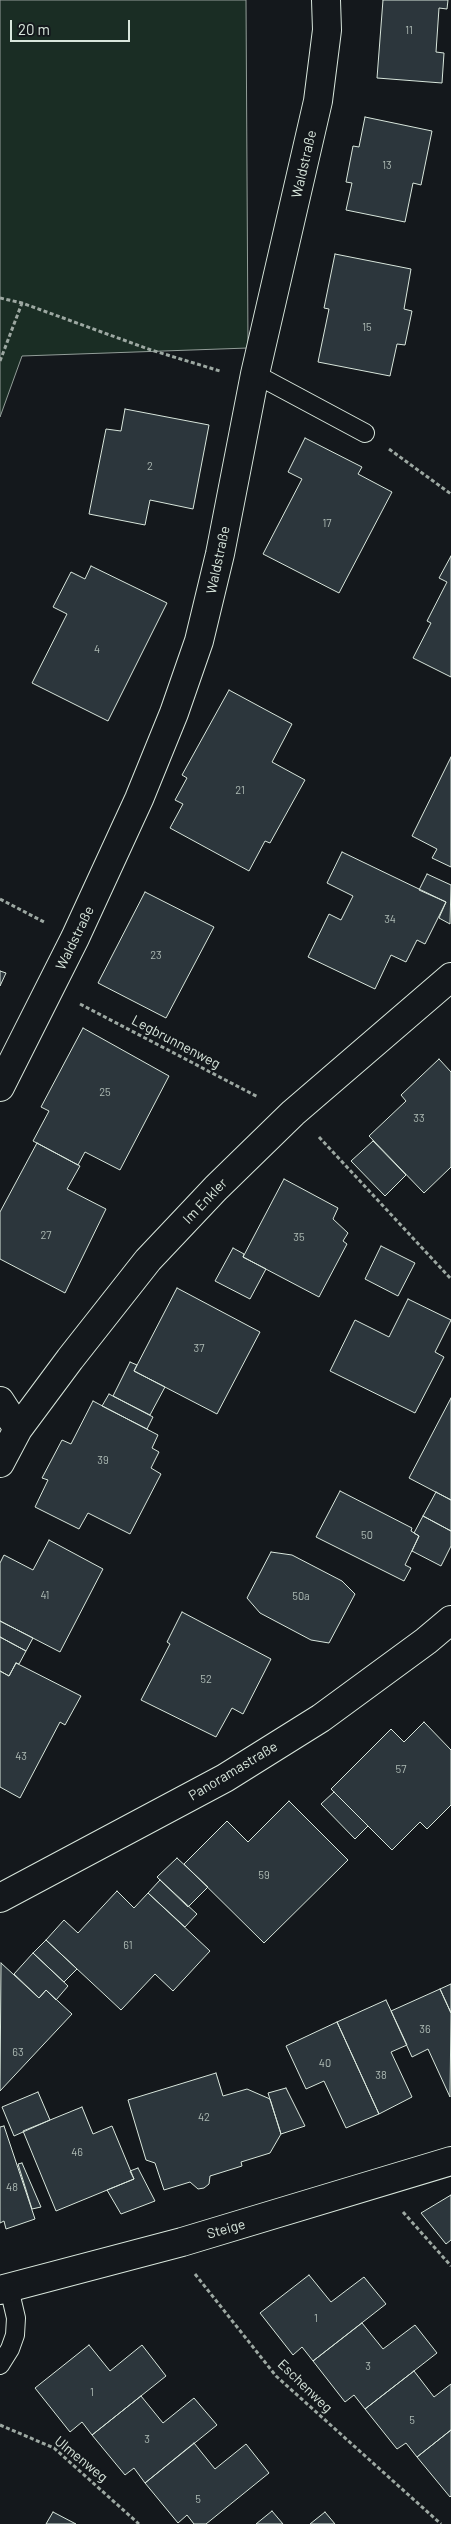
<!DOCTYPE html>
<meta charset="utf-8">
<style>
body{margin:0}
#map{position:relative;width:451px;height:2524px;overflow:hidden;background:#14181c;font-family:Barlow,sans-serif}
canvas{display:block}
.scale{position:absolute;left:10px;top:20px;width:120px;height:22px;box-sizing:border-box;border:2px solid #d8e6dc;border-top:0;padding-left:6px;font-size:15px;line-height:18px;white-space:nowrap;color:#d8e6dc;-webkit-text-stroke:4px #14181c;paint-order:stroke}
</style>
<div id="map">
<canvas width="451" height="2524"></canvas>
<div class="scale">20 m</div>
</div>
<script>
const ctx = document.querySelector('canvas').getContext('2d');
ctx.lineJoin = 'round';
function fill(path, color) {
  ctx.fillStyle = color;
  ctx.fill(path, 'evenodd');
}
function poly(rows) {
  const path = new Path2D();
  for (const r of rows) {
    path.moveTo(r[0], r[1]);
    for (let i = 2; i < r.length; i += 2) path.lineTo(r[i], r[i + 1]);
  }
  return path;
}
function stroke(path, color, width, dash) {
  ctx.strokeStyle = color;
  ctx.lineWidth = width;
  ctx.lineCap = dash ? 'butt' : 'round';
  ctx.setLineDash(dash || []);
  ctx.stroke(path);
}
function label(font, color, halo, rows, align = 'center') {
  ctx.font = font + ' Barlow,sans-serif';
  ctx.lineWidth = 4;
  ctx.setLineDash([]);
  ctx.textBaseline = 'middle';
  ctx.strokeStyle = halo;
  ctx.fillStyle = color;
  for (const [text, x, y, turn = 0] of rows) {
    ctx.save();
    ctx.translate(x, y);
    ctx.rotate((+turn || 0) * Math.PI / 180);
    ctx.textAlign = isNaN(turn) ? turn : align;
    if (halo) ctx.strokeText(text, 0, 0);
    ctx.fillText(text, 0, 0);
    ctx.restore();
  }
}
const green = poly([
 [0,0,246,0,248,348,22,356,0,417,0,0]
]);
const building = poly([
 [383,0,448,0,447,9,439,8,436,52,444,53,442,83,377,78,383,0],
 [365,117,432,131,421,185,413,183,405,222,346,210,352,183,346,182,353,146,359,147,365,117],
 [335,254,411,269,404,309,412,311,405,345,397,344,390,376,318,362,329,309,324,308,335,254],
 [125,409,209,425,193,509,150,500,145,525,89,514,106,429,121,431,125,409],
 [305,438,362,467,358,474,392,492,339,593,263,554,302,479,288,472,305,438],
 [451,556,451,677,413,658,431,623,427,621,447,582,439,578,451,556],
 [91,566,167,603,108,721,32,683,67,614,53,607,71,572,85,579,91,566],
 [229,690,292,724,272,762,305,780,270,843,265,841,249,871,170,828,183,804,175,800,187,778,182,775,229,690],
 [451,757,451,867,432,858,437,849,412,836,451,757],
 [342,852,446,902,425,944,417,940,406,962,391,955,375,989,308,957,329,914,341,920,353,896,327,883,342,852],
 [427,874,451,885,450,924,439,918,446,902,419,890,427,874],
 [145,892,214,927,166,1018,98,983,145,892],
 [0,971,6,973,0,986,0,971],
 [83,1028,169,1076,120,1170,85,1152,78,1165,33,1141,49,1111,41,1107,83,1028],
 [439,1059,451,1072,451,1167,424,1193,369,1136,406,1101,401,1095,439,1059],
 [373,1141,406,1175,385,1196,351,1161,373,1141],
 [37,1143,80,1166,67,1189,106,1209,65,1293,0,1259,0,1212,37,1143],
 [284,1179,338,1208,333,1219,348,1233,343,1241,347,1244,319,1297,243,1257,284,1179],
 [381,1246,415,1263,398,1296,365,1279,381,1246],
 [233,1248,244,1254,243,1257,266,1269,250,1299,215,1281,233,1248],
 [177,1288,260,1332,217,1414,134,1371,177,1288],
 [408,1299,451,1320,435,1352,444,1357,415,1413,330,1371,355,1320,389,1337,408,1299],
 [130,1362,137,1365,134,1371,165,1387,150,1415,113,1396,130,1362],
 [109,1394,153,1417,147,1429,102,1406,109,1394],
 [451,1398,451,1500,409,1478,451,1398],
 [93,1401,158,1435,152,1448,159,1452,151,1468,161,1474,130,1534,88,1513,79,1529,35,1507,48,1480,42,1478,62,1440,71,1444,93,1401],
 [340,1491,412,1528,411,1531,419,1536,405,1565,411,1568,404,1581,316,1537,340,1491],
 [436,1492,451,1500,451,1531,423,1516,436,1492],
 [423,1516,451,1531,451,1546,441,1566,412,1551,419,1536,414,1533,423,1516],
 [49,1540,103,1569,60,1652,0,1621,0,1563,4,1555,33,1570,49,1540],
 [271,1552,292,1555,342,1581,355,1594,329,1643,311,1640,260,1613,247,1598,271,1552],
 [182,1612,271,1659,243,1714,232,1708,216,1737,141,1700,170,1644,167,1642,182,1612],
 [0,1621,33,1638,26,1651,0,1637,0,1621],
 [0,1637,26,1651,19,1664,16,1663,9,1676,0,1671,0,1637],
 [16,1663,81,1696,65,1725,60,1722,20,1798,0,1787,0,1671,9,1676,16,1663],
 [424,1722,451,1750,451,1805,427,1829,420,1822,392,1850,331,1789,391,1729,404,1742,424,1722],
 [334,1792,368,1826,355,1839,321,1804,334,1792],
 [289,1801,348,1860,264,1943,184,1864,227,1821,248,1842,289,1801],
 [177,1858,208,1887,188,1907,157,1877,177,1858],
 [160,1880,197,1914,185,1927,148,1893,160,1880],
 [117,1891,134,1908,148,1893,210,1951,173,1991,155,1974,121,2010,46,1940,64,1920,78,1933,117,1891],
 [46,1940,77,1969,64,1982,33,1953,46,1940],
 [33,1953,68,1986,56,2000,46,1990,39,1998,14,1974,33,1953],
 [1,1963,39,1998,46,1990,72,2014,0,2091,1,1963],
 [451,1984,451,2013,440,1989,451,1984],
 [440,1989,451,2013,450,2097,428,2049,412,2057,391,2011,440,1989],
 [386,2000,407,2045,391,2052,412,2097,379,2114,337,2022,386,2000],
 [337,2022,379,2114,346,2128,324,2081,306,2089,286,2046,337,2022],
 [216,2073,223,2096,247,2089,270,2099,281,2134,270,2153,241,2162,242,2166,210,2176,209,2184,204,2188,198,2189,190,2182,164,2190,155,2163,146,2160,128,2100,216,2073],
 [286,2088,305,2126,281,2134,268,2093,286,2088],
 [38,2092,50,2120,14,2136,2,2107,38,2092],
 [82,2107,93,2134,112,2126,134,2179,56,2211,23,2131,82,2107],
 [4,2126,35,2219,6,2229,4,2221,0,2223,0,2127,4,2126],
 [22,2163,41,2207,32,2209,18,2164,22,2163],
 [138,2168,155,2201,121,2214,107,2190,134,2179,130,2171,138,2168],
 [451,2195,451,2240,446,2244,421,2213,451,2195],
 [309,2275,331,2302,364,2277,386,2304,313,2361,302,2347,293,2355,260,2313,309,2275],
 [362,2323,383,2349,415,2325,437,2353,365,2409,354,2395,345,2402,313,2361,362,2323],
 [89,2345,110,2371,142,2345,166,2376,92,2435,82,2422,70,2432,35,2388,89,2345],
 [414,2371,434,2397,451,2384,451,2430,417,2457,406,2443,397,2449,365,2409,414,2371],
 [141,2396,163,2423,194,2398,217,2425,145,2483,134,2468,125,2475,92,2435,141,2396],
 [451,2430,451,2496,450,2497,417,2457,451,2430],
 [194,2443,215,2469,246,2444,269,2473,206,2524,194,2524,187,2515,178,2523,145,2483,194,2443],
 [272,2511,283,2524,256,2524,272,2511],
 [53,2512,76,2524,46,2524,53,2512],
 [325,2512,335,2524,310,2524,325,2512]
]);
const path = poly([
 [0,298,22,303,151,350,220,371],
 [0,361,22,303],
 [389,449,451,494],
 [0,899,44,922],
 [80,1004,258,1097],
 [319,1137,451,1279],
 [403,2212,451,2266],
 [195,2274,276,2376,441,2524],
 [0,2425,54,2448,139,2524]
]);
const service = poly([
 [255,374,365,433],
 [0,2365,10,2349,15,2335,16,2318,9,2288]
]);
const minor = poly([
 [0,1087,75,938,139,799,174,713,199,641,220,554,255,374,318,101,327,30,326,0],
 [0,1401,18,1429],
 [0,1463,18,1429,70,1359,148,1260,216,1188,293,1113,451,977],
 [0,1898,225,1778,321,1718,426,1641,451,1620],
 [0,2290,182,2242,451,2161]
]);
const numberNames = [
 ["11",409,30],
 ["13",387,165],
 ["15",367,327],
 ["2",150,466],
 ["17",327,523],
 ["4",97,649],
 ["21",240,790],
 ["34",390,919],
 ["23",156,955],
 ["25",105,1092],
 ["33",419,1118],
 ["27",46,1235],
 ["35",299,1237],
 ["37",199,1348],
 ["39",103,1460],
 ["50",367,1535],
 ["41",45,1595],
 ["50a",301,1596],
 ["52",206,1679],
 ["43",21,1756],
 ["57",401,1769],
 ["59",264,1875],
 ["61",128,1945],
 ["36",425,2029],
 ["63",18,2052],
 ["40",325,2063],
 ["38",381,2075],
 ["42",204,2117],
 ["46",77,2152],
 ["48",12,2187],
 ["1",316,2318],
 ["3",368,2366],
 ["1",92,2392],
 ["5",412,2420],
 ["3",147,2439],
 ["5",198,2499]
];
const streetNames = [
 ["Waldstraße",304,164,-77],
 ["Waldstraße",218,560,-78],
 ["Waldstraße",75,938,-64],
 ["Legbrunnenweg",176,1042,28],
 ["Im Enkler",205,1201,-46],
 ["Panoramastraße",233,1771,-31],
 ["Steige",226,2229,-16],
 ["Eschenweg",305,2386,44],
 ["Ulmenweg",81,2459,39]
];
fill(green, '#1a2d24');
stroke(green, '#939e99', 1);
fill(building, '#2c363c');
stroke(building, '#d8e6dc', 1);
stroke(service, '#d8e6dc', 20);
stroke(minor, '#d8e6dc', 30);
stroke(path, '#9da8a2', 3, [4, 2.5]);
stroke(service, '#14181c', 18);
stroke(minor, '#14181c', 28);
label('11px', '#adbab4', null, numberNames);
label('14px', '#d8e6dc', '#14181c', streetNames);
</script>
